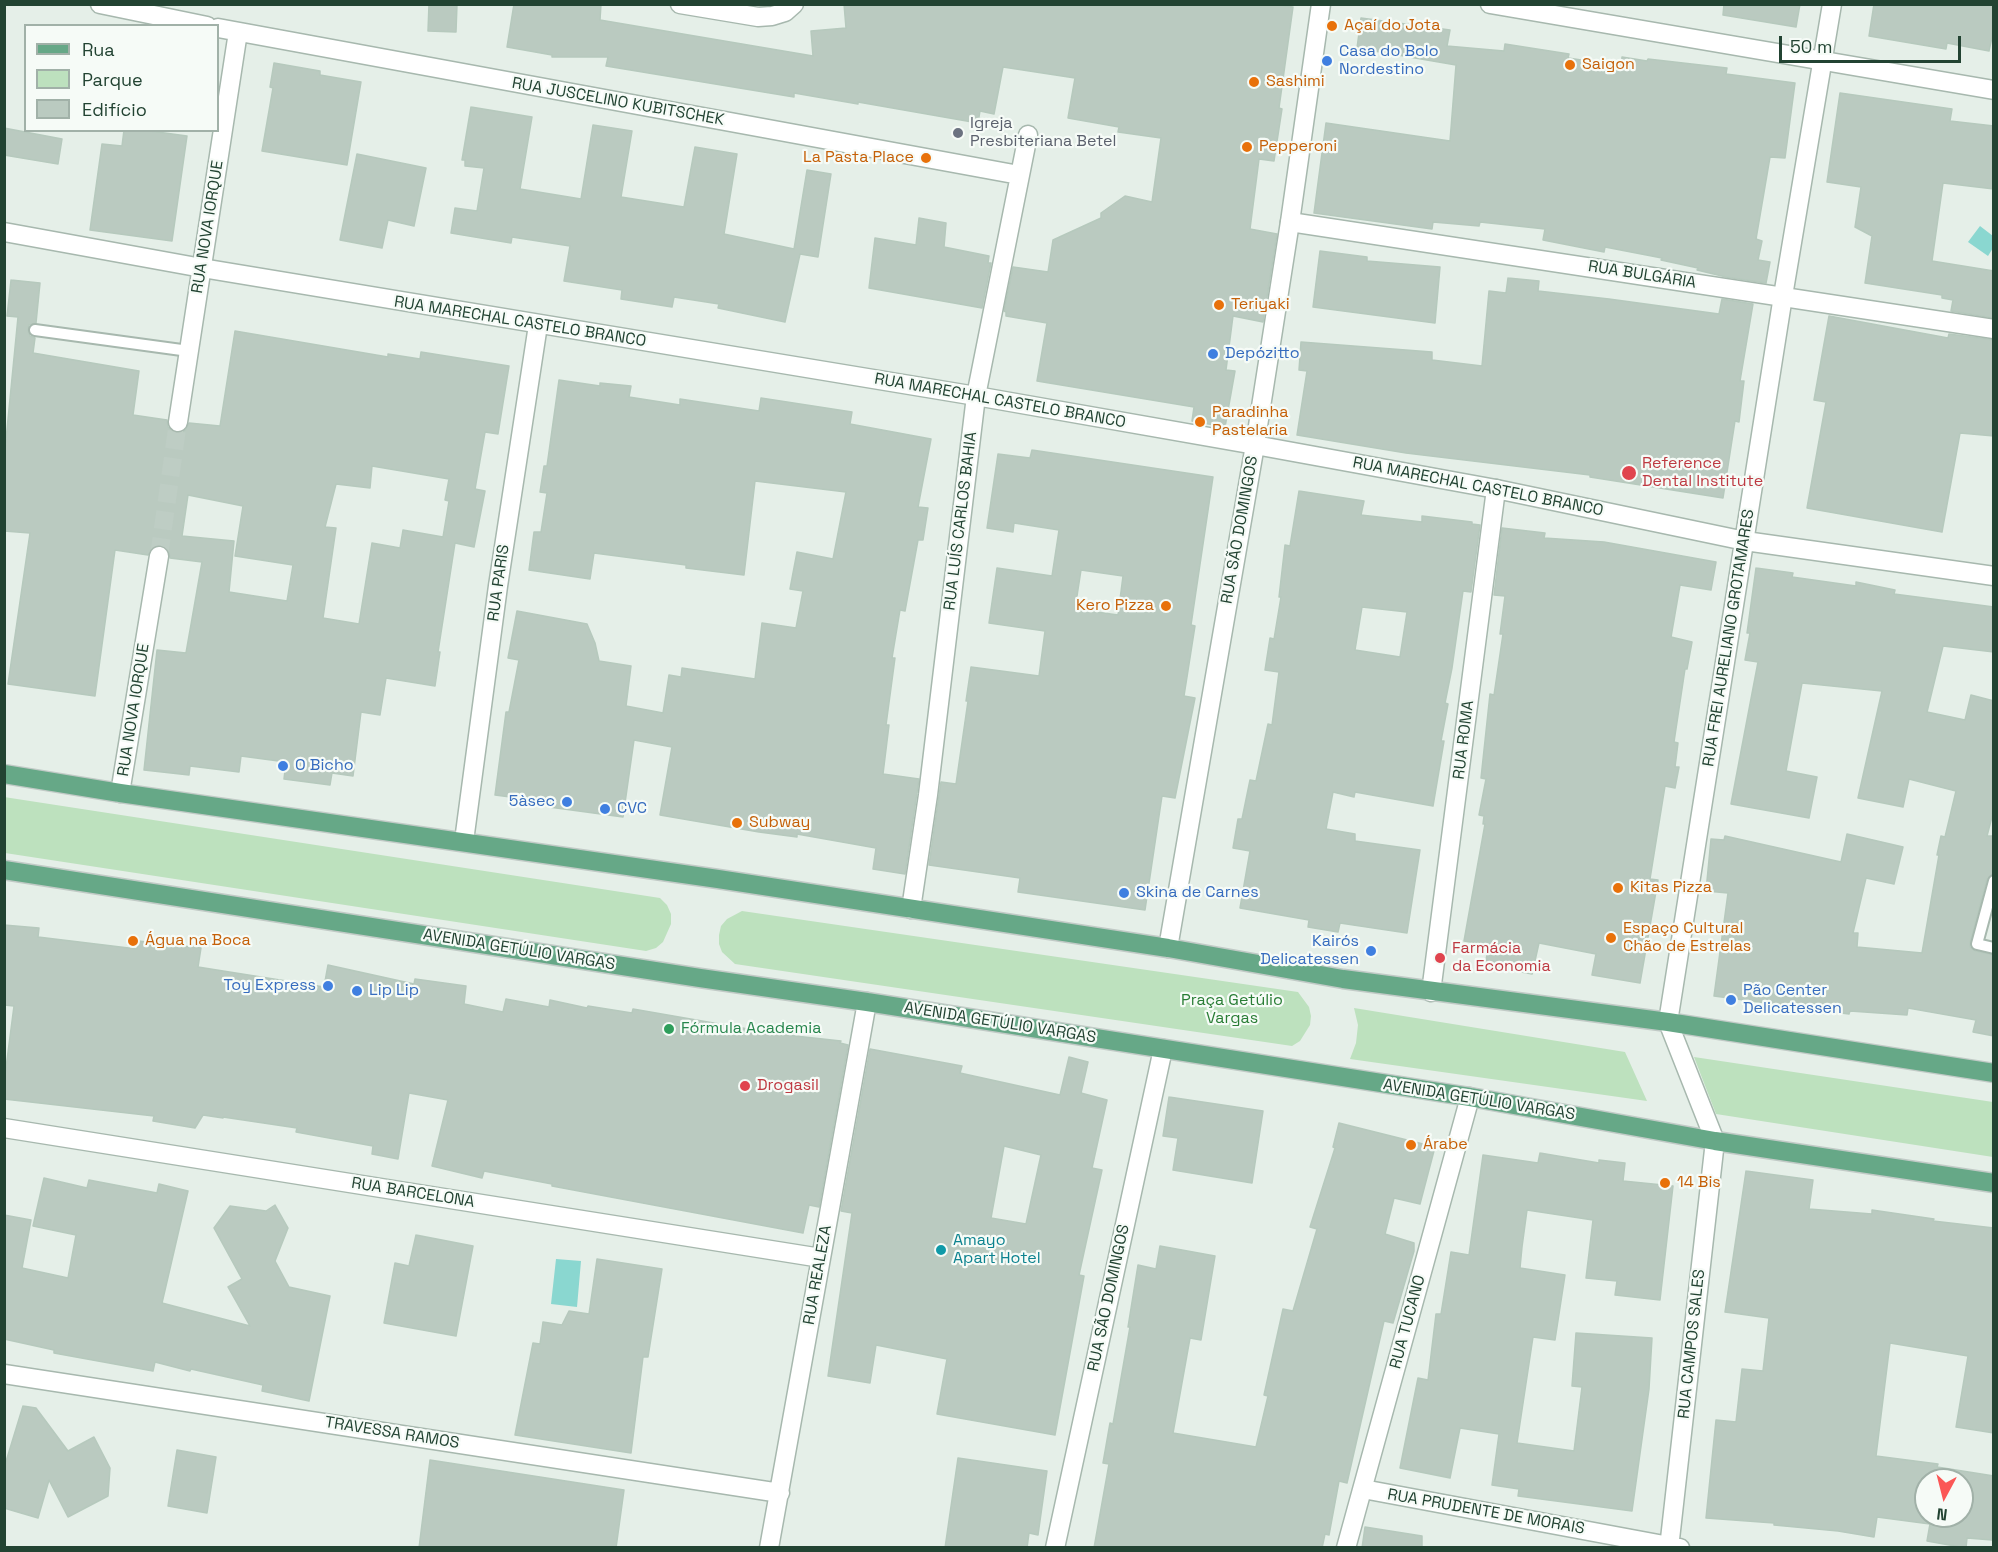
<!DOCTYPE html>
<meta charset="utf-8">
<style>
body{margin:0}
#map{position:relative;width:1998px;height:1552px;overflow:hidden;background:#e5efe8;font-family:"Space Grotesk",sans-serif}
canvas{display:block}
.frame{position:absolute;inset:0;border:6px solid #224332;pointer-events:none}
.legend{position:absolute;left:24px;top:24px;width:195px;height:108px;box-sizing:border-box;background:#f6fbf7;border:2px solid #a1b1a8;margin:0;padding:8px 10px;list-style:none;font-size:18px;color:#224332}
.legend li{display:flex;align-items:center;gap:12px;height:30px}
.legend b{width:30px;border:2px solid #a1b1a8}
.north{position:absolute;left:1914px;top:1468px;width:60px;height:60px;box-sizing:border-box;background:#f6fbf7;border:2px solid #a1b1a8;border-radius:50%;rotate:187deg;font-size:16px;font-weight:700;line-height:24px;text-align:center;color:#224332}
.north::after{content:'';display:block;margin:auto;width:21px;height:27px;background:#fb5756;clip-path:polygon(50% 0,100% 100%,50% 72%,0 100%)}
.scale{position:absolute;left:1779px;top:36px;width:182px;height:27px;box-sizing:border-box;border:3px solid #224332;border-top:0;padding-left:8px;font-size:18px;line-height:21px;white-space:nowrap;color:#224332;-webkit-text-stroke:4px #f6fbf7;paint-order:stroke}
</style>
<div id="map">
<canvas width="1998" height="1552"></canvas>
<div class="frame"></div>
<ul class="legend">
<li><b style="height:8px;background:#66a887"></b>Rua</li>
<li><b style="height:16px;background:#bde1be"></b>Parque</li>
<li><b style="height:16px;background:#bacac0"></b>Edifício</li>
</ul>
<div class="north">N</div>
<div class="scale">50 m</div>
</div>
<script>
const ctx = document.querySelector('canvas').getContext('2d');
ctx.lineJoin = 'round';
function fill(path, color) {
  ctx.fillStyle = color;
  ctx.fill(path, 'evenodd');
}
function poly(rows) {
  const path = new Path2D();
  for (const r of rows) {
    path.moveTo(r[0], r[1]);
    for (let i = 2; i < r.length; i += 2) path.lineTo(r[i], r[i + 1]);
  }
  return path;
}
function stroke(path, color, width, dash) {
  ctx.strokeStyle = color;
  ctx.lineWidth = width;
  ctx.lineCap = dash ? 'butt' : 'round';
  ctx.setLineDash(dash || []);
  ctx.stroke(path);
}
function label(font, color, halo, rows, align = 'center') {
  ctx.font = font + ' "Space Grotesk",sans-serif';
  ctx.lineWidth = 4.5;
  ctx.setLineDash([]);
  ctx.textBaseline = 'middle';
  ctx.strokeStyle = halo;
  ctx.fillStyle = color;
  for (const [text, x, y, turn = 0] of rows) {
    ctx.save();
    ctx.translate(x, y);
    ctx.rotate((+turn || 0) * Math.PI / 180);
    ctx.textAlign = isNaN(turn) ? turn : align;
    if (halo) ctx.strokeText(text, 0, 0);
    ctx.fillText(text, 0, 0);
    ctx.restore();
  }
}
const green = poly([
 [4,797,660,898,667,905,671,914,671,924,663,942,656,948,646,951,5,853],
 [742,911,1298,992,1309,1007,1311,1016,1310,1025,1300,1041,1292,1046,735,964,722,952,719,944,719,935,721,926,727,919],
 [1354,1008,1625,1052,1647,1101,1350,1059,1356,1043,1358,1025],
 [1694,1057,1993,1102,1993,1157,1716,1114]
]);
const water = poly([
 [1980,226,1993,236,1993,248,1988,256,1968,242],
 [556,1259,581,1261,577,1307,551,1304]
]);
const building = poly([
 [429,4,457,4,456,32,428,31,429,4],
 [514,4,601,4,600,20,813,56,811,31,846,28,844,4,1270,4,1293,7,1279,108,1282,109,1274,161,1259,159,1250,229,1277,234,1265,309,1263,322,1233,316,1226,370,1235,371,1225,427,1192,421,1194,407,1037,381,1047,323,1006,316,1006,312,1004,311,1013,267,1048,272,1053,240,1101,218,1101,213,1125,196,1152,202,1161,138,1118,132,1119,127,1068,118,1075,78,1003,67,994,114,980,111,978,123,858,102,858,104,794,93,794,97,606,66,608,57,552,57,552,55,507,47,514,4],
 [1724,4,1800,4,1796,27,1723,15,1724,4],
 [1874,4,1994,4,1994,28,1989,51,1947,43,1946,49,1869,36,1874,4],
 [1361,18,1450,30,1447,46,1504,51,1505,44,1569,54,1568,58,1621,66,1622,57,1647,61,1648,59,1727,68,1726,74,1795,83,1785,158,1770,157,1756,239,1762,241,1758,260,1770,262,1766,283,1726,277,1697,270,1698,268,1661,260,1662,258,1605,247,1604,252,1543,240,1545,229,1480,222,1479,226,1433,222,1432,229,1314,213,1326,123,1450,141,1456,65,1357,48,1361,18],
 [274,63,320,71,320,75,361,82,347,165,262,151,273,88,270,87,274,63],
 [1840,93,1952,109,1950,121,1994,126,1994,189,1943,183,1932,261,1994,271,1994,318,1951,311,1953,300,1942,298,1942,295,1865,283,1872,236,1855,227,1861,187,1827,182,1840,93],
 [471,107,532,117,520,189,581,199,593,125,632,131,621,197,684,207,695,147,737,154,724,234,794,249,807,170,831,174,818,257,800,254,785,322,718,308,719,304,674,297,672,307,621,299,622,290,564,281,570,246,512,237,511,243,451,233,455,208,477,211,484,168,465,166,465,160,462,160,471,107],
 [4,128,62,139,58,164,4,155,4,128],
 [124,130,143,130,187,136,172,241,90,230,102,144,122,146,124,130],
 [357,154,426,168,414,226,388,220,382,248,340,240,357,154],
 [919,218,946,223,944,247,989,256,988,263,991,263,982,308,869,288,875,238,916,245,919,218],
 [1320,251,1367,257,1367,261,1440,267,1435,323,1313,307,1320,251],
 [1508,278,1539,281,1538,291,1609,299,1719,314,1722,299,1753,304,1740,381,1744,381,1739,422,1735,421,1723,498,1590,477,1590,475,1406,453,1297,435,1307,371,1299,370,1301,342,1432,352,1432,360,1482,366,1489,291,1506,293,1508,278],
 [11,280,40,283,36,323,29,325,28,330,30,336,35,338,33,353,139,371,133,415,167,420,168,427,176,433,182,433,186,429,189,423,220,426,235,331,388,357,388,354,420,359,421,352,509,366,498,434,485,432,475,489,485,491,474,547,455,543,438,652,440,652,435,686,386,678,380,715,361,712,353,776,332,773,330,785,284,779,286,762,241,756,239,772,190,766,189,775,144,770,157,650,186,653,202,562,170,558,169,552,161,545,155,546,148,555,115,550,95,696,8,684,30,533,4,531,4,460,18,317,7,316,11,280],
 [372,466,449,479,445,500,449,501,443,537,403,530,400,548,372,543,359,624,323,618,336,528,325,527,336,484,370,488,372,466],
 [188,495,243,506,235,556,293,565,287,601,229,592,234,541,182,536,188,495],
 [1829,316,1948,338,1949,334,1994,340,1994,436,1960,433,1942,532,1807,508,1826,402,1814,400,1829,316],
 [559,380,600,386,600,383,631,386,629,397,680,405,680,399,759,411,761,398,852,412,850,424,931,439,918,507,928,508,923,540,918,540,905,611,900,610,892,658,895,658,886,725,889,725,883,774,919,779,905,874,873,869,876,848,797,834,797,837,759,832,660,815,672,747,634,740,623,817,549,807,549,802,495,795,506,712,509,712,519,660,508,658,517,611,587,624,595,643,599,661,631,666,626,706,663,713,669,675,681,677,682,668,755,679,762,623,796,628,803,591,790,589,797,552,833,559,846,492,755,481,744,575,686,568,686,565,594,553,590,579,529,570,534,532,541,532,547,493,540,492,544,466,547,466,559,380],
 [1032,450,1213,477,1191,625,1195,626,1184,696,1195,698,1175,798,1162,796,1145,910,1018,892,1020,878,929,865,941,782,956,784,968,701,966,701,971,667,1039,676,1045,631,989,623,997,568,1052,576,1059,530,1014,523,1013,532,987,528,998,454,1030,458,1032,450],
 [1081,570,1123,576,1118,615,1075,609,1081,570],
 [1299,491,1364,501,1361,515,1422,522,1422,516,1472,522,1472,524,1480,525,1471,592,1463,591,1452,668,1445,703,1448,704,1441,741,1444,741,1433,806,1355,792,1354,797,1333,792,1326,829,1355,834,1355,841,1420,850,1407,933,1340,923,1338,932,1308,927,1309,920,1240,908,1250,851,1233,848,1238,819,1242,819,1250,780,1256,781,1268,724,1272,725,1279,672,1265,670,1270,638,1274,639,1281,597,1279,597,1285,545,1290,546,1299,491],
 [1362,607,1407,612,1400,657,1355,650,1362,607],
 [1502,528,1545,533,1544,538,1604,542,1716,562,1711,590,1680,585,1671,637,1692,642,1687,669,1685,669,1674,742,1678,743,1675,767,1679,767,1675,788,1665,786,1650,879,1658,880,1640,983,1592,975,1596,954,1539,943,1532,974,1485,965,1489,945,1464,941,1485,824,1483,824,1484,816,1479,815,1486,779,1481,778,1490,694,1494,695,1503,634,1500,634,1505,596,1494,595,1502,528],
 [1756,568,1793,573,1792,577,1856,586,1856,582,1895,590,1894,594,1994,607,1994,652,1943,646,1927,712,1965,720,1971,695,1994,701,1994,809,1987,836,1994,836,1994,874,1987,879,1970,943,1970,947,1975,951,1994,955,1994,1036,1973,1032,1976,1020,1908,1008,1907,1015,1850,1011,1849,1014,1714,996,1728,893,1706,891,1711,839,1724,840,1725,836,1841,862,1847,834,1903,847,1894,884,1866,878,1853,933,1858,933,1857,947,1922,953,1939,855,1937,855,1941,836,1945,837,1956,791,1909,779,1903,807,1858,798,1882,691,1802,683,1786,771,1817,777,1809,818,1731,804,1758,662,1745,660,1750,633,1747,633,1756,568],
 [4,925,39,928,38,937,137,949,138,941,201,948,198,967,324,987,328,965,414,984,415,979,466,986,464,1004,503,1012,506,999,549,1007,550,1000,587,1008,588,1006,632,1013,633,1009,777,1034,841,1041,840,1043,848,1045,819,1207,809,1205,803,1233,552,1186,552,1184,484,1171,482,1178,432,1166,448,1100,409,1093,398,1159,372,1154,373,1146,296,1132,297,1128,223,1117,223,1118,203,1115,195,1128,153,1121,154,1116,4,1099,4,1083,14,1006,4,1005,4,925],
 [870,1049,962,1066,960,1073,1060,1095,1069,1057,1088,1062,1081,1093,1107,1100,1092,1168,1102,1170,1079,1275,1084,1276,1055,1435,937,1414,947,1359,876,1345,870,1383,828,1376,852,1213,841,1211,870,1049],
 [1004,1146,1041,1155,1026,1224,991,1218,1004,1146],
 [1169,1097,1263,1111,1252,1183,1173,1170,1178,1138,1163,1136,1169,1097],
 [1339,1123,1435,1147,1420,1204,1394,1198,1385,1234,1414,1243,1414,1251,1393,1323,1384,1321,1347,1483,1339,1481,1329,1535,1325,1534,1322,1548,1094,1548,1109,1464,1103,1463,1110,1423,1113,1424,1130,1327,1128,1327,1138,1265,1156,1269,1160,1246,1215,1256,1201,1340,1190,1338,1173,1433,1256,1447,1268,1396,1264,1395,1283,1309,1293,1311,1317,1229,1310,1227,1335,1148,1333,1147,1339,1123],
 [1540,1153,1599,1163,1599,1160,1625,1163,1623,1181,1673,1186,1660,1300,1615,1295,1617,1281,1586,1278,1593,1220,1527,1210,1522,1247,1520,1268,1565,1275,1555,1340,1533,1337,1517,1443,1574,1451,1582,1387,1572,1386,1576,1333,1652,1338,1649,1389,1632,1511,1518,1496,1519,1489,1492,1485,1499,1434,1460,1428,1450,1478,1400,1468,1418,1378,1428,1380,1436,1314,1441,1314,1451,1252,1469,1255,1483,1155,1538,1163,1540,1153],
 [1746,1171,1813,1180,1809,1209,1872,1214,1872,1210,1934,1219,1933,1221,1994,1228,1994,1433,1956,1427,1968,1356,1890,1343,1876,1456,1938,1464,1937,1467,1994,1476,1992,1540,1967,1538,1966,1548,1927,1541,1930,1524,1877,1517,1874,1537,1838,1531,1774,1525,1774,1523,1706,1518,1716,1420,1736,1422,1742,1369,1763,1371,1769,1318,1725,1312,1746,1171],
 [1926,1480,1962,1480,1962,1516,1926,1516,1926,1480],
 [44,1178,87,1188,89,1180,157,1193,159,1184,188,1191,162,1303,250,1326,228,1287,242,1279,214,1228,230,1206,266,1211,275,1205,288,1228,275,1261,289,1287,330,1296,309,1401,262,1391,263,1385,191,1369,190,1371,155,1362,153,1371,54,1353,54,1350,4,1339,4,1215,31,1220,22,1268,68,1278,76,1235,33,1226,44,1178],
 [416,1235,473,1246,456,1336,384,1323,395,1263,409,1266,416,1235],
 [597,1259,662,1269,648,1357,643,1357,631,1453,515,1435,533,1343,540,1344,543,1322,562,1325,569,1311,589,1314,597,1259],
 [23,1406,36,1408,68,1451,94,1437,110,1468,108,1496,68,1517,49,1480,38,1518,4,1508,4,1468,23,1406],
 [177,1450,216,1457,207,1513,168,1506,177,1450],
 [958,1458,1047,1471,1038,1535,1029,1533,1027,1548,945,1548,958,1458],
 [430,1460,624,1490,616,1548,419,1548,430,1460],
 [1365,1527,1422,1536,1422,1548,1362,1548,1365,1527]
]);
const minorTunnel = poly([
 [159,556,178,422]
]);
const service = poly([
 [35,330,189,351],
 [1994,881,1977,944,1994,948]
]);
const minor = poly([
 [100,4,207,26],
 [680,4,758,17,772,16,785,12,794,4],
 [1490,4,1994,90],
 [218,28,1019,175],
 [1290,222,1994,329],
 [178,422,238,32],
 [120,793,159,556],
 [464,841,498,586,538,325],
 [911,909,928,795,976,396,1028,135],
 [1431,992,1496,489],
 [4,1128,821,1258],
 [4,1374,780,1493],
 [1363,1489,1680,1548],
 [769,1548,867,1002],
 [1055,1548,1163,1049],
 [1346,1548,1470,1097],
 [1669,1548,1715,1141]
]);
const tertiary = poly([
 [4,232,202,268,976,396,1255,445,1496,489,1745,541,1994,576],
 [1168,948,1255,445,1290,222,1321,4],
 [1715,1141,1668,1022,1783,296,1832,4]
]);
const primary = poly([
 [4,774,120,793,718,879,1168,948,1343,979,1668,1022,1994,1073],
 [4,870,700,978,867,1002,1470,1097,1715,1141,1994,1183]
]);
const markers = [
 [1332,26,6,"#e8710a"],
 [1327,61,6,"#3f7fe0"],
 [1570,65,6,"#e8710a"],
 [1254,82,6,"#e8710a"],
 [958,133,6,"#6b7280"],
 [1247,147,6,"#e8710a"],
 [926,158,6,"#e8710a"],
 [1219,305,6,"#e8710a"],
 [1213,354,6,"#3f7fe0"],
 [1200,422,6,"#e8710a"],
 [1629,473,8,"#e0444e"],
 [1166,606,6,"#e8710a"],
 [283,766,6,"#3f7fe0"],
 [567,802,6,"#3f7fe0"],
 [605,809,6,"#3f7fe0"],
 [737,823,6,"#e8710a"],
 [1618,888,6,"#e8710a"],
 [1124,893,6,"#3f7fe0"],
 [1611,938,6,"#e8710a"],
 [133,941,6,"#e8710a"],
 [1371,951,6,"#3f7fe0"],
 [1440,958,6,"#e0444e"],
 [328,986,6,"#3f7fe0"],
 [357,991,6,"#3f7fe0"],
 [1731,1000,6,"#3f7fe0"],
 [669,1029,6,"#2e9e5b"],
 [745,1086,6,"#e0444e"],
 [1411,1145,6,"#e8710a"],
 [1665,1183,6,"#e8710a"],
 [941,1250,6,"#0f9aa8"]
];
const foodNames = [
 ["Açaí do Jota",1344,26],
 ["Saigon",1582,65],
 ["Sashimi",1266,82],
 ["Pepperoni",1259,147],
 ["La Pasta Place",914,158,"right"],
 ["Teriyaki",1231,305],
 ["Paradinha",1212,413],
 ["Pastelaria",1212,431],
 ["Kero Pizza",1154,606,"right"],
 ["Subway",749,823],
 ["Kitas Pizza",1630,888],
 ["Espaço Cultural",1623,929],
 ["Chão de Estrelas",1623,947],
 ["Água na Boca",145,941],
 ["Árabe",1423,1145],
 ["14 Bis",1677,1183]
];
const shopNames = [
 ["Casa do Bolo",1339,52],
 ["Nordestino",1339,70],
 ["Depózitto",1225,354],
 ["O Bicho",295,766],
 ["5àsec",555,802,"right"],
 ["CVC",617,809],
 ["Skina de Carnes",1136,893],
 ["Kairós",1359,942,"right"],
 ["Delicatessen",1359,960,"right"],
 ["Toy Express",316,986,"right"],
 ["Lip Lip",369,991],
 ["Pão Center",1743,991],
 ["Delicatessen",1743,1009]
];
const streetNames = [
 ["RUA JUSCELINO KUBITSCHEK",618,102,10],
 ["RUA NOVA IORQUE",208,227,-81],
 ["RUA BULGÁRIA",1642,275,9],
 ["RUA MARECHAL CASTELO BRANCO",520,322,9],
 ["RUA MARECHAL CASTELO BRANCO",1000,401,10],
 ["RUA MARECHAL CASTELO BRANCO",1478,487,11],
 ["RUA LUÍS CARLOS BAHIA",961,521,-83],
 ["RUA SÃO DOMINGOS",1240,530,-80],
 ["RUA PARIS",499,583,-82],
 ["RUA FREI AURELIANO GROTAMARES",1729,638,-81],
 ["RUA NOVA IORQUE",134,710,-81],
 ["RUA ROMA",1464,740,-83],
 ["AVENIDA GETÚLIO VARGAS",519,950,9],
 ["AVENIDA GETÚLIO VARGAS",1000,1023,9],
 ["AVENIDA GETÚLIO VARGAS",1479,1100,9],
 ["RUA BARCELONA",413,1193,9],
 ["RUA REALEZA",818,1275,-80],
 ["RUA SÃO DOMINGOS",1109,1298,-78],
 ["RUA TUCANO",1408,1322,-75],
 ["RUA CAMPOS SALES",1692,1344,-84],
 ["TRAVESSA RAMOS",392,1433,9],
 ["RUA PRUDENTE DE MORAIS",1486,1512,10]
];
const worshipNames = [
 ["Igreja",970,124],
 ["Presbiteriana Betel",970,142]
];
const healthNames = [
 ["Reference",1642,464],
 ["Dental Institute",1642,482],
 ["Farmácia",1452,949],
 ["da Economia",1452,967],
 ["Drogasil",757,1086]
];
const parkNames = [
 ["Praça Getúlio",1232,1001],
 ["Vargas",1232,1019]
];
const leisureNames = [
 ["Fórmula Academia",681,1029]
];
const cultureNames = [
 ["Amayo",953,1241],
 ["Apart Hotel",953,1259]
];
fill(green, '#bde1be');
fill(water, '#8ad7d0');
fill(building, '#bacac0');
stroke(building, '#b6c9bd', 1.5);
stroke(minorTunnel, '#becdc4', 18, [18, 9]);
stroke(service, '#a7b8ae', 14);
stroke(minor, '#a7b8ae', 21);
stroke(tertiary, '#a7b8ae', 21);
stroke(primary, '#c1cac6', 21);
stroke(service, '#fff', 10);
stroke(minor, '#fff', 18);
stroke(tertiary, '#fff', 18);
stroke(primary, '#66a887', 18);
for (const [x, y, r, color] of markers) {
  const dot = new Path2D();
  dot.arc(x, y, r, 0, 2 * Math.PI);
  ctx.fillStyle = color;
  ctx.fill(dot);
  stroke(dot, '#f6fbf7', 2);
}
label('16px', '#c56008', '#f6fbf7', foodNames, 'left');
label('16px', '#366cbe', '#f6fbf7', shopNames, 'left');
label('16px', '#224332', '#f6fbf7', streetNames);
label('16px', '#5b616d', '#f6fbf7', worshipNames, 'left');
label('16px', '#be3a42', '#f6fbf7', healthNames, 'left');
label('16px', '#297d35', '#f6fbf7', parkNames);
label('16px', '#27864d', '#f6fbf7', leisureNames, 'left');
label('16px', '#0d838f', '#f6fbf7', cultureNames, 'left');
</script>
